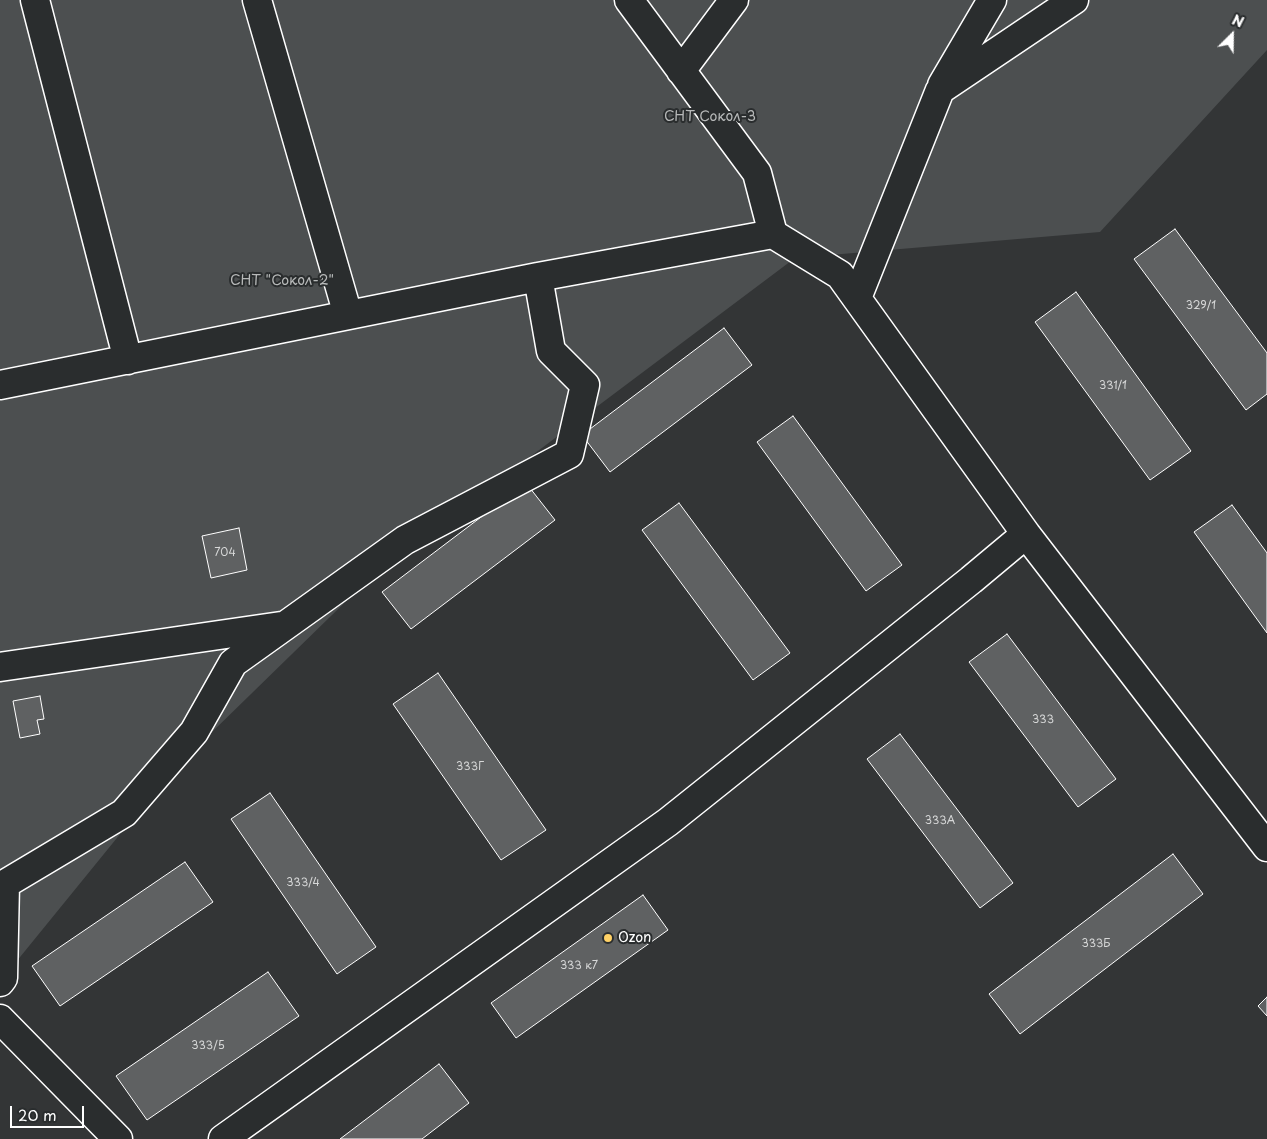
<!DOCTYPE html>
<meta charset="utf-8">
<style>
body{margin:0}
#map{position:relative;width:1267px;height:1139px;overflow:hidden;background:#333536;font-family:"Playpen Sans",sans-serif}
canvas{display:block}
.north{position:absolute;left:1207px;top:10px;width:50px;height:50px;-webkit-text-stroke:4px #2a2d2e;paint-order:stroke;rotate:23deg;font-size:14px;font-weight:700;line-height:20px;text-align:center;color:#fff}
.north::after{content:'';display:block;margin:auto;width:18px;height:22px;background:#fff;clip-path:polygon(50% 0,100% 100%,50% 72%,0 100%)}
.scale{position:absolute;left:10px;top:1106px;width:74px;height:22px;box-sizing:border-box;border:2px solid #fff;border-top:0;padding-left:6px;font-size:15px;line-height:18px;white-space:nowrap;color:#fff;-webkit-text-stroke:4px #2a2d2e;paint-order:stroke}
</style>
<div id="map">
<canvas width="1267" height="1139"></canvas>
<div class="north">N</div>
<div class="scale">20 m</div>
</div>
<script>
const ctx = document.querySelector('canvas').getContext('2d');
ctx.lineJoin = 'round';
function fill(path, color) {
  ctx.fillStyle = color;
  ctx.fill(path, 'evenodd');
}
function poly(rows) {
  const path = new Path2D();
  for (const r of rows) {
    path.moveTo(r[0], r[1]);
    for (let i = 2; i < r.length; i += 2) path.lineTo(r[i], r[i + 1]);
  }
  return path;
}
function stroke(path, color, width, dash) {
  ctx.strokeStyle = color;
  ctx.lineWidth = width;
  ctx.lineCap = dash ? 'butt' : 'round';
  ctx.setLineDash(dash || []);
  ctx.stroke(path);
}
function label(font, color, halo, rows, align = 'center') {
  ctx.font = font + ' "Playpen Sans",sans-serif';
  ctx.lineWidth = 4;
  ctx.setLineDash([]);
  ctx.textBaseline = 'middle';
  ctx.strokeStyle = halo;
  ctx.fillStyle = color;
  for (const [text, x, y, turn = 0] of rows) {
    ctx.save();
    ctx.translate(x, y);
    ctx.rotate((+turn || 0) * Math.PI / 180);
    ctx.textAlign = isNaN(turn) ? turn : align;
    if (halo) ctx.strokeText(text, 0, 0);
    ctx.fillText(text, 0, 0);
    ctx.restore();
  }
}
const green = poly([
 [0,0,1267,0,1267,50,1100,232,795,258,374,574,169,774,3,978,0,980]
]);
const building = poly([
 [1175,229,1267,353,1267,394,1246,410,1134,259,1175,229],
 [1076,292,1191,451,1150,480,1035,322,1076,292],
 [724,328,752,365,610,472,582,435,724,328],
 [793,416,902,565,866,591,757,442,793,416],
 [526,483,555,520,411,629,382,592,526,483],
 [679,503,790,653,753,680,642,530,679,503],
 [1232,505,1267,553,1267,633,1194,532,1232,505],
 [239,528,247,570,211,578,202,536,239,528],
 [1007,634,1116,779,1078,807,969,662,1007,634],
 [438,673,546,830,501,860,393,704,438,673],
 [40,696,44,719,37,720,40,734,20,738,13,701,40,696],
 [900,734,1013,883,980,908,867,759,900,734],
 [270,793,376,947,337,974,231,819,270,793],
 [1173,854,1203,894,1020,1034,989,994,1173,854],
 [185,862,213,902,60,1006,32,966,185,862],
 [643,895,668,930,516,1038,491,1003,643,895],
 [268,972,299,1016,147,1120,116,1076,268,972],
 [1267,997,1267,1016,1258,1006,1267,997],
 [439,1064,469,1103,422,1139,340,1139,439,1064]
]);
const minor = poly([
 [35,0,128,360],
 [257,0,348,315],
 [629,0,757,173,773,234],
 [681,71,734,0],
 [942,85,992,0],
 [857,298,940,90,1074,0],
 [0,385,538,277],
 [0,667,281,626],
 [0,885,5,884,124,813,194,732,233,663,405,540,569,454,585,385,551,351,538,277,773,234,840,275,1026,534],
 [0,982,3,978,5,884],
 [0,1019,118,1139],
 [223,1139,668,822,971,580,1026,534,1267,847]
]);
const markers = [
 [608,938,5,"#ffd166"]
];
const numberNames = [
 ["329/1",1201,306],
 ["331/1",1113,386],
 ["704",225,553],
 ["333",1043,720],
 ["333Г",470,767],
 ["333А",940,821],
 ["333/4",303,883],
 ["333Б",1096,944],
 ["333 к7",579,966],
 ["333/5",208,1046]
];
const parkNames = [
 ["СНТ Сокол-3",710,117],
 ["СНТ \"Сокол-2\"",282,281]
];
const poiNames = [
 ["Ozon",618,938]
];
fill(green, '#4c4f50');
fill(building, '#5f6162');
stroke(building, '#fff', 1);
stroke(minor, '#fff', 31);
stroke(minor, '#2a2d2e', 28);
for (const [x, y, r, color] of markers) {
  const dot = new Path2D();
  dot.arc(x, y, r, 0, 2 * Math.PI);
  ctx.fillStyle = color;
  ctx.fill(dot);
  stroke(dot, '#2a2d2e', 2);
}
label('11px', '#d7d8d8', null, numberNames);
label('14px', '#b7b9b9', '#2a2d2e', parkNames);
label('14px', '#fff', '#2a2d2e', poiNames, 'left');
</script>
